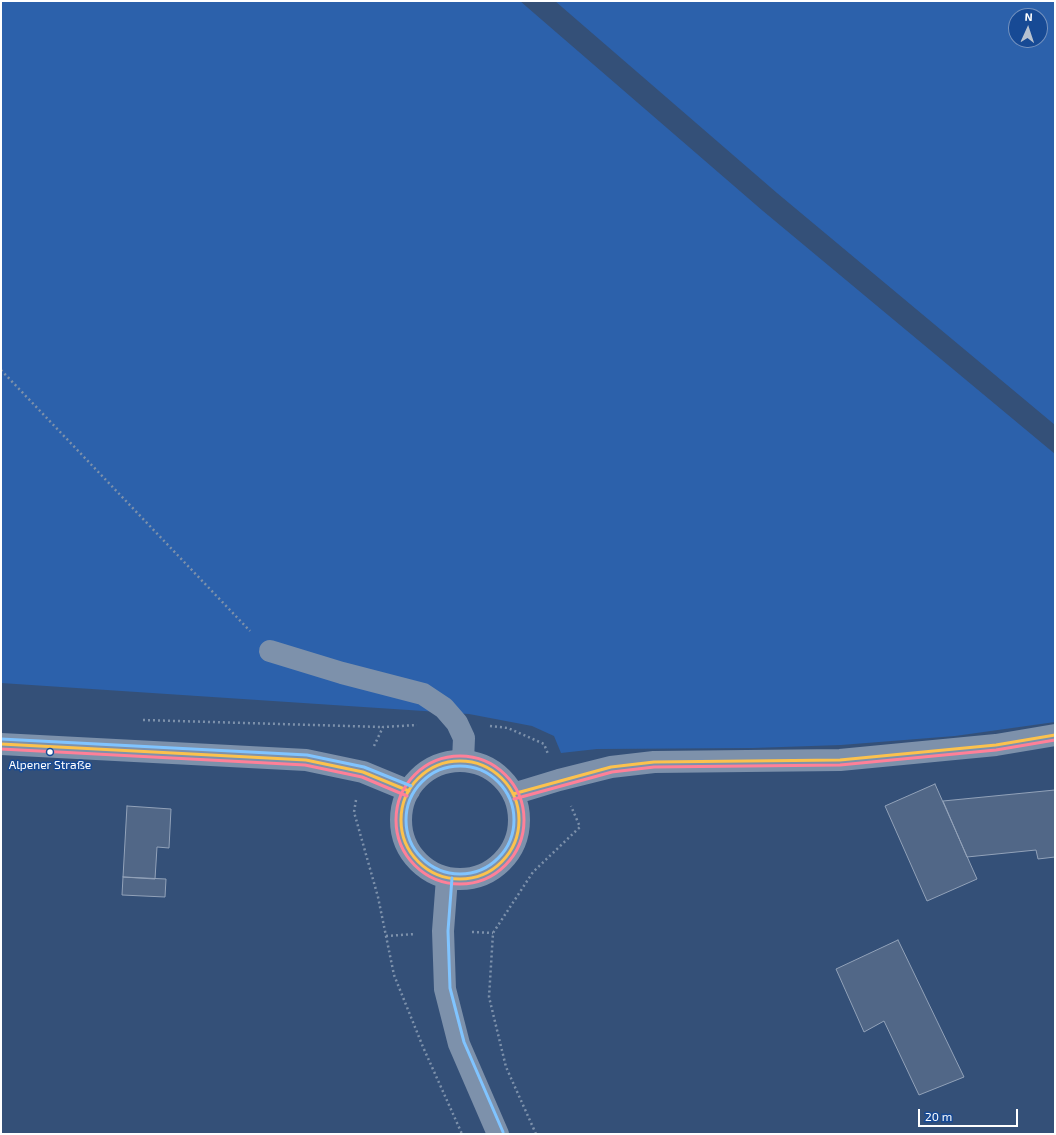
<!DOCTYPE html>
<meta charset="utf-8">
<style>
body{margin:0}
#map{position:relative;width:1056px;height:1135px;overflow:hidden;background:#345078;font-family:"Exo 2",sans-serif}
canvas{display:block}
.frame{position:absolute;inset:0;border:2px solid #fff;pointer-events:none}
.north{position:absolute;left:1008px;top:8px;width:40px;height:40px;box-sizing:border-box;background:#174a95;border:1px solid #7492bf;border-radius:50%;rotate:3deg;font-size:11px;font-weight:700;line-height:16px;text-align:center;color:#fff}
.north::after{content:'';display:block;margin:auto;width:14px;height:18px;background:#b8c2d0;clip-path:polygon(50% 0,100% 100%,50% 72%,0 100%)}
.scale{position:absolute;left:918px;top:1109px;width:100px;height:18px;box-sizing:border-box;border:2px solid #fff;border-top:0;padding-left:5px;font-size:12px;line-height:14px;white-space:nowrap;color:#fff;-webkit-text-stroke:3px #174a95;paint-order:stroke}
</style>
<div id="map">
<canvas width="1056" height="1135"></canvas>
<div class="frame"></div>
<div class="north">N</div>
<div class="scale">20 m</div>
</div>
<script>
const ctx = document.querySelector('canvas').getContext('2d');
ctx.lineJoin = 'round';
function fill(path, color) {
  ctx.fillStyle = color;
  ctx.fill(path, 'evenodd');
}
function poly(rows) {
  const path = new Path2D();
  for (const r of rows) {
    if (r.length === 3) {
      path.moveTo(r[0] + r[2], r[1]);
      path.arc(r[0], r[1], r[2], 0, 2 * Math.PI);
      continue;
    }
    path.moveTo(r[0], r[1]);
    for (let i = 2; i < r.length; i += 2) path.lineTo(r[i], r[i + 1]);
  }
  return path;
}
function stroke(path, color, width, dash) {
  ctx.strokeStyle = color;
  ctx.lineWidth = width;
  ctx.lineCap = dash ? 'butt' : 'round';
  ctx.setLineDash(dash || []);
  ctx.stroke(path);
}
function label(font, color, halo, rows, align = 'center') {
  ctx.font = font + ' "Exo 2",sans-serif';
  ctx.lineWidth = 3;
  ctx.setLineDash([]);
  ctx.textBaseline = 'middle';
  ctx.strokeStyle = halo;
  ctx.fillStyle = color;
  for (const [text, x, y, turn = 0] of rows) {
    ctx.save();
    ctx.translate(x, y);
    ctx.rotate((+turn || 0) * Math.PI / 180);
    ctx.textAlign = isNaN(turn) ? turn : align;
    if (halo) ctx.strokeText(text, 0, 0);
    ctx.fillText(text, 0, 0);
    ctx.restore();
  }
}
const green = poly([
 [1,1,520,1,763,211,1055,454,1055,722,955,736,841,745,753,748,597,749,561,753,554,736,532,726,469,714,1,683],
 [555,1,1055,1,1055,425,777,193],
 [1016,16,1040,16,1040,40,1016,40]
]);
const building = poly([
 [935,784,977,879,927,901,885,806,935,784],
 [1055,790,1055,857,1038,859,1036,850,967,857,943,801,1055,790],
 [127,806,171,809,169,848,157,847,155,879,123,877,127,806],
 [123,877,166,879,165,897,122,895,123,877],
 [898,940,964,1077,919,1095,884,1021,864,1032,836,969,898,940]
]);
const path = poly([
 [1,370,250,631],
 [143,720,382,727],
 [490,726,508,728,544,744,548,754],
 [374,746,383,727,417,725],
 [356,800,354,812,378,897,394,975,423,1047,462,1134],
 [472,932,493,933],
 [386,936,415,934],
 [536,1134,506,1067,489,997,493,933,533,872,580,827,571,806]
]);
const minor = poly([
 [270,651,342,673,423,694,444,708,457,723,464,738,463,761]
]);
const tertiary = poly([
 [1,744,306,760,363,772,409,791],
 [460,820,59],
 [513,794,559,780,611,767,654,762,840,760,996,745,1055,735],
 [447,878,443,931,445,989,459,1044,498,1134]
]);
const bus1 = poly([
 [1,744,306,760,363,772,409,791],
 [460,820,59],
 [513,794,611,767,654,762,840,760,996,745,1055,735]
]);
const bus2 = poly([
 [1,749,305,765,362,777,407,796],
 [460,820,64],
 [514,799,612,772,654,767,840,765,996,750,1055,740]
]);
const bus3 = poly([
 [1,739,307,755,364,767,411,786],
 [460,820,54],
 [452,878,448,931,450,988,464,1042,503,1132]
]);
const markers = [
 [50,752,3.5,"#fff"]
];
const busNames = [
 ["Alpener Straße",50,765]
];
fill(green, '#2c61ab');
fill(building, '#516787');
stroke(building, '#92a2b9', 1);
stroke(path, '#7d91ab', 2.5, [2, 3]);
stroke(minor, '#7d91ab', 22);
stroke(tertiary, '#7d91ab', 22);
stroke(bus1, '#fcc24d', 3);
stroke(bus2, '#ff8098', 3);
stroke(bus3, '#80c4ff', 3);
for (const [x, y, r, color] of markers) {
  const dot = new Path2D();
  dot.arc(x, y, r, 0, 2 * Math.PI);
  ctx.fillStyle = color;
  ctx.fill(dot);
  stroke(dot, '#174a95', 1.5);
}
label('12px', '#fff', '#174a95', busNames);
</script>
